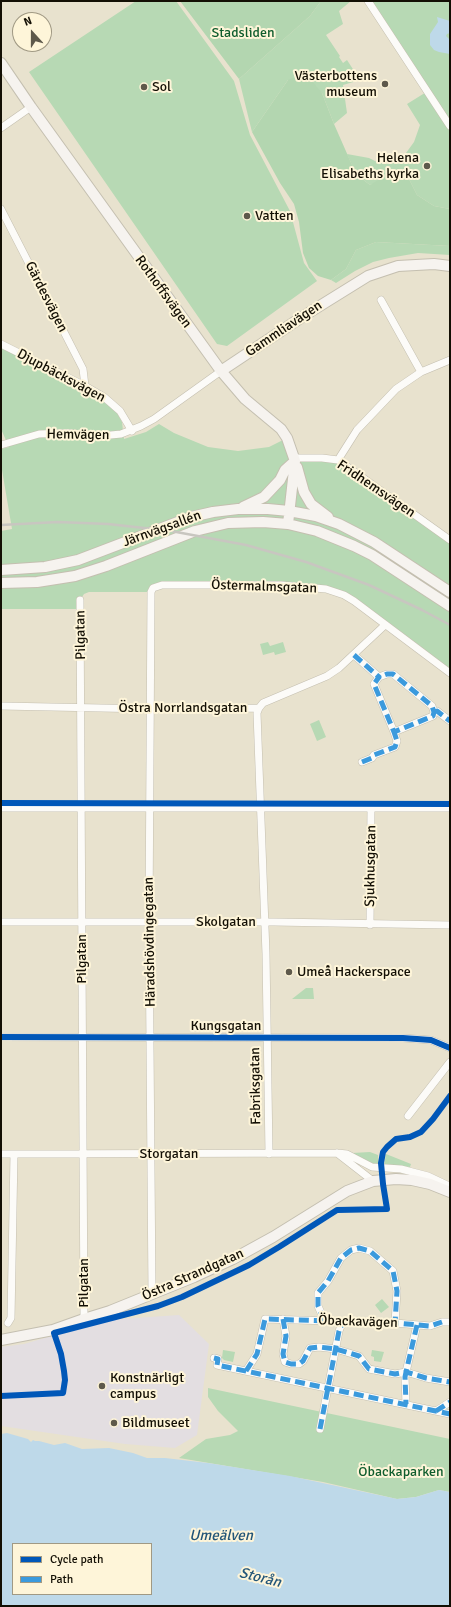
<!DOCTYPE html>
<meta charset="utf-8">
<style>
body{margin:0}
#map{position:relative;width:451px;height:1607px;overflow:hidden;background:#e8e2ce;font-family:Signika,sans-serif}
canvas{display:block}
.frame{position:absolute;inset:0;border:2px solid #130f04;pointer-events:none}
.legend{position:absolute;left:12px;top:1543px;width:140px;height:52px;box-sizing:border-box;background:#fef5d9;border:1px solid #a09984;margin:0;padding:5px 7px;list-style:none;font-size:12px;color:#130f04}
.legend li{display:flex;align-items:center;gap:8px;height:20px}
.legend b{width:20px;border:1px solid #a09984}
.north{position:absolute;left:12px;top:12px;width:40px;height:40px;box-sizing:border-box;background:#fef5d9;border:1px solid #a09984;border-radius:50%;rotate:339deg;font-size:11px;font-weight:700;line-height:16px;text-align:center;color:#130f04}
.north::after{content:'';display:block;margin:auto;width:14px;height:18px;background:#5e594b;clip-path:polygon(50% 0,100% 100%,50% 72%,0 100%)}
</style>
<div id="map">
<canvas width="451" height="1607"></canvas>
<div class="frame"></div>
<ul class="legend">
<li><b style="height:5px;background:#0057b8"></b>Cycle path</li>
<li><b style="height:5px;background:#3b9add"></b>Path</li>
</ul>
<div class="north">N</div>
</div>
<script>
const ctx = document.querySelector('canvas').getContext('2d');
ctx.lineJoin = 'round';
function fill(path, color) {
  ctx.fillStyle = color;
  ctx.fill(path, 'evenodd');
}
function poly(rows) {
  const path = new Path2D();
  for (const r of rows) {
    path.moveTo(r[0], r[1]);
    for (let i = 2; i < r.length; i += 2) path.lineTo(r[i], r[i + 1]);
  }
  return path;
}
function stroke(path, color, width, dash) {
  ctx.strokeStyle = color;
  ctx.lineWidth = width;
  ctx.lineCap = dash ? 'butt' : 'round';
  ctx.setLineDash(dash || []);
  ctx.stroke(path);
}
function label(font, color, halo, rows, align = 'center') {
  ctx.font = font + ' Signika,sans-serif';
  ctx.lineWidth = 4;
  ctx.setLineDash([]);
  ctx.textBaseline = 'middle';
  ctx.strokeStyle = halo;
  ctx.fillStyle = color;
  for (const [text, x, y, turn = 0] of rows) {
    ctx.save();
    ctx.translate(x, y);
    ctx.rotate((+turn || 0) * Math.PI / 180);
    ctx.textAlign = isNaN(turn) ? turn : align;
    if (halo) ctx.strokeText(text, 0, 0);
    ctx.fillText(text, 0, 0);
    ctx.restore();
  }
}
const education = poly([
 [179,1315,209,1344,197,1435,175,1448,125,1444,1,1426,1,1347,24,1344,106,1320]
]);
const green = poly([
 [136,1,176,1,234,81,250,135,290,211,304,263,317,281,227,346,217,344,29,72],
 [321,1,351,1,339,11,343,24,326,35,340,56,339,57,343,63,347,60,360,80,343,85,347,113,334,124,322,93,288,80,252,132,239,79,310,16],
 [368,1,450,1,450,209,434,206,417,195,406,173,370,185,356,174,347,154,369,158,377,162,387,164,397,159,406,153,414,142,420,125,407,104,428,91],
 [376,242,450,246,450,255,418,253,389,258,373,262,355,271,336,283,331,280,346,269,356,250],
 [1,347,83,389,113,408,117,413,122,422,124,439,146,432,159,424,174,433,208,447,238,451,269,447,287,438,295,458,338,460,450,540,450,673,370,613,326,589,162,585,151,592,89,592,84,594,80,600,80,609,1,609,1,531,12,529,1,464,1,449,9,447,1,429],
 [268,642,270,646,283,642,286,652,275,655,274,652,263,655,260,644],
 [319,720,326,737,317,741,310,724],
 [306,988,313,988,314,999,292,999],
 [370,1152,378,1155,378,1165,371,1163,352,1153],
 [386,1154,411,1164,410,1167,384,1165],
 [382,1299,389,1307,381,1313,375,1305],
 [223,1350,235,1352,233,1362,224,1360,222,1358],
 [372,1350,384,1352,381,1362,374,1361,374,1357,371,1356],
 [208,1388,450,1439,450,1492,439,1490,416,1497,397,1499,323,1482,179,1458,206,1439,230,1435,238,1431,218,1411,208,1397]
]);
const forest = poly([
 [180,1,321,1,310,16,239,79],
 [297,76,311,80,322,93,334,124,356,174,370,185,398,168,406,173,417,195,434,206,450,209,450,246,376,242,356,250,346,269,331,280,318,276,309,268,303,253,299,222,294,204,280,183,252,132,288,80]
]);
const water = poly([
 [437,17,450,21,450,33,447,34,446,36,450,40,450,54,439,52,434,50,430,45,430,34,438,22],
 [7,1433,28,1439,31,1442,33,1440,35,1441,39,1441,54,1445,65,1443,82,1449,109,1448,133,1453,147,1458,165,1458,208,1463,290,1476,397,1499,416,1497,439,1490,450,1492,450,1606,1,1606,1,1434],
 [13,1544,151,1544,151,1594,13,1594]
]);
const street = poly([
 [368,1,450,126],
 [1,128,31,107],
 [1,209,83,369,85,386],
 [381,300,421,372],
 [1,344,85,386,104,397,120,411,132,431],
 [1,445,39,434,68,433,101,436,121,434,141,426,154,419,221,371],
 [295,458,322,458,338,460,450,540],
 [338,460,357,430,396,389,421,372,450,360],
 [80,600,84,1319],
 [354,655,379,677,374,684,394,732,433,716,434,712,432,706,393,674,387,674,379,677],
 [1,706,151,709,259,708,263,703,327,676,339,668,385,625],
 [259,708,257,713,266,954,269,1154],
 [434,712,437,711,450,721],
 [362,762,372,758,374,755,395,747,397,741,394,732],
 [1,808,450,808],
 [1,922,274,922,450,925],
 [370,925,371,808],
 [1,1037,403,1038,431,1040,450,1048],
 [408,1116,450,1062],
 [337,1153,373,1181],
 [1,1154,337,1153,347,1154,372,1167,401,1169,428,1176,447,1185,450,1190],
 [152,1293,149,922,151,592,153,588,162,585,281,585,326,589,344,595,354,601,450,673],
 [283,1319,286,1336,283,1354,285,1362,291,1364,299,1364,303,1361,310,1348,319,1347,336,1349,359,1356,369,1369,395,1374,406,1372,405,1377,406,1404],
 [323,1321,322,1315,318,1306,318,1293,328,1281,341,1258,351,1250,359,1248,370,1251,393,1271,397,1291,395,1323],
 [8,1323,11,1318,14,1154],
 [417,1325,406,1372,426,1378,450,1382],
 [214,1358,218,1359,217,1365,450,1414],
 [246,1371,257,1354,265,1319,395,1323,430,1326,442,1322,450,1322],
 [436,1411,450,1402],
 [320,1429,339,1331,341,1326,347,1321]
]);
const secondary = poly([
 [1,63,31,107,221,371,245,399,281,429,287,438,295,461,288,524],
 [221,371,302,317,368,276,398,266,434,264,450,266],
 [297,467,304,492,311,504,328,517],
 [243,507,264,497,280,480,285,470,295,461],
 [1,570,45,567,78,560,191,517,213,512,238,509,268,509,289,511,316,516,339,524,374,542,450,592],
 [1,583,37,582,75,576,106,566,195,531,228,523,263,522,288,524,317,531,354,546,372,555,450,606],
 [1,1340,53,1330,84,1319,110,1311,194,1277,233,1259,273,1237,347,1191,373,1181,396,1179,412,1180,430,1184,450,1192]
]);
const rail = poly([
 [1,525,58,522,108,524,171,531,246,545,306,562,369,585,422,610,450,625]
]);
const quiet = poly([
 [354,655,379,677,374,684,394,732,433,716,434,712,432,706,393,674,387,674,379,677],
 [434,712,437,711,450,721],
 [362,762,372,758,374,755,395,747,397,741,394,732],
 [283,1319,286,1336,283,1354,285,1362,291,1364,299,1364,303,1361,310,1348,319,1347,336,1349,359,1356,369,1369,395,1374,406,1372,405,1377,406,1404],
 [323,1321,322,1315,318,1306,318,1293,328,1281,341,1258,351,1250,359,1248,370,1251,393,1271,397,1291,395,1323],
 [417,1325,406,1372,426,1378,450,1382],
 [214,1358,218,1359,217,1365,450,1414],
 [246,1371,257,1354,265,1319,395,1323,430,1326,442,1322],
 [436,1411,450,1402],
 [320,1429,339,1331,341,1326,347,1321]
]);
const cycleway = poly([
 [1,803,450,804],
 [1,1037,403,1038,431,1040,450,1048],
 [1,1396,63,1393,65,1380,64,1371,61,1354,54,1333,158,1306,182,1297,249,1265,279,1247,337,1210,387,1209,383,1184,381,1163,383,1152,387,1147,396,1139,410,1137,421,1132,433,1119,450,1096]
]);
const markers = [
 [385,84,4,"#5e594b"],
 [144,87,4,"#5e594b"],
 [427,166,4,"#5e594b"],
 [247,216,4,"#5e594b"],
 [289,972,4,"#5e594b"],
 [102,1386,4,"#5e594b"],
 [114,1423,4,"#5e594b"]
];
const parkNames = [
 ["Stadsliden",243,33],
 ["Öbackaparken",401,1472]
];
const poiNames = [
 ["Västerbottens",377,76,"right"],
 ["museum",377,92,"right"],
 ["Sol",152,87],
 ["Helena",419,158,"right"],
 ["Elisabeths kyrka",419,174,"right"],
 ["Vatten",255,216],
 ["Umeå Hackerspace",297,972],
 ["Konstnärligt",110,1378],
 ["campus",110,1394],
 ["Bildmuseet",122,1423]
];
const streetNames = [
 ["Rothoffsvägen",163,292,54],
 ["Gärdesvägen",46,297,63],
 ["Gammliavägen",284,329,-34],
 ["Djupbäcksvägen",61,376,28],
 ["Hemvägen",78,435,1],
 ["Fridhemsvägen",376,489,34],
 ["Järnvägsallén",162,529,-20],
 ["Östermalmsgatan",264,587,2],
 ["Pilgatan",81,635,-91],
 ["Östra Norrlandsgatan",183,708],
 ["Sjukhusgatan",371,866,-89],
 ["Skolgatan",226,922],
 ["Häradshövdingegatan",150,942,-91],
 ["Pilgatan",82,959,-90],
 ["Kungsgatan",226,1026],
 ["Fabriksgatan",256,1086,-91],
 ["Storgatan",169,1154],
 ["Östra Strandgatan",193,1275,-24],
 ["Pilgatan",84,1283,-90],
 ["Öbackavägen",358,1322,2]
];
const waterNames = [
 ["Umeälven",221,1536],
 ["Storån",260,1578,14]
];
fill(education, '#e3dee1');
fill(green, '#b7d9b4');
fill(forest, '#b3d6b0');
fill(water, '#bed9e9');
stroke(street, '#c4bfb0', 8);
stroke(secondary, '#c4bfb0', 12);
stroke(street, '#fcfbf8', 7);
stroke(secondary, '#f6f3ef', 10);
stroke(rail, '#c8c6c0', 2.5);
stroke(quiet, '#3b9add', 5, [10, 5]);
stroke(cycleway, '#0057b8', 6);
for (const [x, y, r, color] of markers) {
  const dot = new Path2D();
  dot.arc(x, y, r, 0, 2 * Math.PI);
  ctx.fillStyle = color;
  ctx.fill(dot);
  stroke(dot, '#fef5d9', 1.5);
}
label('14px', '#0f5d2d', '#fef5d9', parkNames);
label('14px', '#130f04', '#fef5d9', poiNames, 'left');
label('14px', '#130f04', '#fef5d9', streetNames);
label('italic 15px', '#225578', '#fef5d9', waterNames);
</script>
